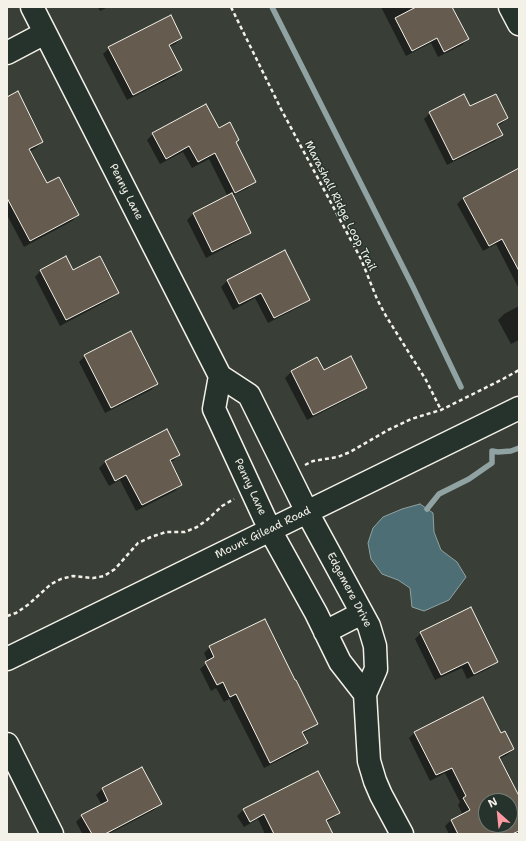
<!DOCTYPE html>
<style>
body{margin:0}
#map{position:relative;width:526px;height:841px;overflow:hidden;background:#393f37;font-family:"Shantell Sans",sans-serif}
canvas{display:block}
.frame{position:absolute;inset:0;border:8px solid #f4f1e8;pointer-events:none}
.north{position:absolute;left:478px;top:793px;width:40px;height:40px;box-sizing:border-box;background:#26332d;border:1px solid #787f78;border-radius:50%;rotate:333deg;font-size:11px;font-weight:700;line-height:16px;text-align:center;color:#f4f1e8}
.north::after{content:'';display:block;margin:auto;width:14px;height:18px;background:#ff9aa2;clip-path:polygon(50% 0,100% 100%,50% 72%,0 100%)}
</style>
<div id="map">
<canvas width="526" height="841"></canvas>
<div class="frame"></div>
<div class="north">N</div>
</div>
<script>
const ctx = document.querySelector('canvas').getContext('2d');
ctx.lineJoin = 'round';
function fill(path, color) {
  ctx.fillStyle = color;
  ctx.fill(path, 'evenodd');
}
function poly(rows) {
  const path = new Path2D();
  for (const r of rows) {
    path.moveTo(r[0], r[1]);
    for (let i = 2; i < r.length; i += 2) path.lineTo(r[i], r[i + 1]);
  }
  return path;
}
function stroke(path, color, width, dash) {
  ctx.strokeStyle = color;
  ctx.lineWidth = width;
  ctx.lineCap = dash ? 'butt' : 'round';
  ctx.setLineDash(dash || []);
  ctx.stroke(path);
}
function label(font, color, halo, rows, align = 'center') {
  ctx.font = font + ' "Shantell Sans",sans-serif';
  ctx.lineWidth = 3;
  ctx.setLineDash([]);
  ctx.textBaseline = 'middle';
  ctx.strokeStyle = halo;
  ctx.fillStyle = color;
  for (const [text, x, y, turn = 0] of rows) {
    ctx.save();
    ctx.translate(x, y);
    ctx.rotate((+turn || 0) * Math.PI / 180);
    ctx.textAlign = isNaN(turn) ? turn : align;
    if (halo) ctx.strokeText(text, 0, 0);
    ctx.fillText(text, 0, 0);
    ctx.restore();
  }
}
const water = poly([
 [420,504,433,513,434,532,441,550,457,562,466,577,449,600,424,611,412,607,410,588,398,580,382,574,371,559,368,543,373,528,383,517,402,509,420,504]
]);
const shadow = poly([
 [98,7,108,7,100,11],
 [381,7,451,7,468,39,462,45,438,57,431,43,406,56],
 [181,38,175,44,169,47,181,70,175,76,127,100,103,54,109,48],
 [7,98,42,142,36,148,29,152,47,185,78,215,72,221,24,247,7,215],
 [469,108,507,118,501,124,497,126,502,135,495,141,447,165,424,119,430,113],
 [219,129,238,140,235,143,254,182,248,188,232,196,250,232,244,238,206,258,187,220,193,214,228,197,209,159,192,168,183,152,160,164,147,140,153,134],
 [519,169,519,289,496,244,483,251,457,204,463,198],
 [285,252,309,299,303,305,268,323,255,298,233,310,221,287,227,281],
 [41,270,72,271,118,293,111,299,60,326,35,277],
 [519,306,519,340,511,344,498,320,504,314],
 [85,356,157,384,151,390,105,413,79,362],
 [323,371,366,387,360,393,307,420,285,378,291,372],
 [179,455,173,461,170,462,181,485,175,491,136,511,120,480,109,486,99,468,105,462],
 [421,633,497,662,490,668,467,679,462,668,435,680,415,639],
 [210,647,317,723,311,729,302,734,307,743,301,749,264,768,229,699,224,702,216,688,211,691,200,669,208,662,204,653],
 [415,732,501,734,513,749,507,755,499,759,519,798,519,833,516,834,449,834,445,826,451,820,463,815,458,805,460,802,445,773,430,781,409,738],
 [486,801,510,801,510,825,486,825],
 [141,768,160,804,154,810,109,834,81,834,82,833,76,822,82,816,102,805,96,795,102,789],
 [318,772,339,813,333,819,326,822,332,834,265,834,258,819,244,827,237,816,243,810]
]);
const stream = poly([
 [272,7,414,289,461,387],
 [427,509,439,494,469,479,492,463,492,451,498,452,511,451,519,448]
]);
const building = poly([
 [416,7,452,7,469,39,444,52,437,38,412,51,395,18,416,7],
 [171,15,182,38,169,45,182,70,133,95,108,47,171,15],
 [18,91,43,142,29,149,47,183,59,177,79,215,30,241,7,198,7,97,18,91],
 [464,94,470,106,496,94,508,118,497,124,503,135,453,160,429,112,464,94],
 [206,104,219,128,230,122,239,140,236,142,256,182,235,193,215,153,198,162,189,146,166,159,152,133,206,104],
 [519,168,519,271,502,239,489,246,463,198,519,168],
 [232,193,251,233,212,252,193,213,232,193],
 [285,250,310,300,274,318,261,293,239,304,227,280,285,250],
 [66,256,73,270,100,256,119,293,66,320,40,270,66,256],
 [131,331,158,384,111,408,84,355,131,331],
 [351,356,367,388,313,415,291,371,317,357,324,370,351,356],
 [167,429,180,455,170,460,182,485,142,505,126,475,115,481,105,461,167,429],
 [471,607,498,662,474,674,468,662,441,675,420,632,471,607],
 [265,619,295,680,296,680,318,724,302,732,308,743,270,763,236,694,230,697,223,682,217,685,205,662,214,657,209,646,265,619],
 [483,697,501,733,505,731,514,749,499,757,519,796,519,831,512,834,458,834,451,820,470,810,463,798,466,796,452,768,436,775,414,732,483,697],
 [486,801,510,801,510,825,486,825,486,801],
 [142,767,162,804,105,834,92,834,81,815,108,801,102,788,142,767],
 [318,771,340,813,326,820,333,834,274,834,264,814,250,822,243,809,318,771]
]);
const path = poly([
 [231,7,281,109,361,259,377,299,386,316,426,380,441,410],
 [305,465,313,461,338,457,350,452,388,430,411,419,441,410,503,379,519,370],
 [7,616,16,613,29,604,51,584,61,579,73,576,93,578,104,576,115,569,138,543,151,537,166,532,185,532,197,527,207,520,222,506,234,499]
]);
const minor = poly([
 [32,7,220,376,249,395,307,512,369,626,375,646,376,669,365,694],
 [510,7,519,24],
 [7,53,45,33],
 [220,376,214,409,270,530,316,613,340,662,365,694,368,745,369,761,375,781,381,795,402,834],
 [325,632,362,613],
 [7,659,519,408],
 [7,744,52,834]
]);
const streetNames = [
 ["Penny Lane",126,192,63],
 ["Marashall Ridge Loop Trail",340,206,63],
 ["Penny Lane",250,487,65],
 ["Mount Gilead Road",263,533,-26],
 ["Edgemere Drive",349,590,62]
];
fill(water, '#4d6e74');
stroke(water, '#90a2a2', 1);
fill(shadow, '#0007');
stroke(stream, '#90a2a2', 5.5);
fill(building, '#655b4f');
stroke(building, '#f4f1e8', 1);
stroke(minor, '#f4f1e8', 25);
stroke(path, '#f4f1e8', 2.5, [4, 3]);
stroke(minor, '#26332d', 22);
label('11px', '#f4f1e8', '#26332d', streetNames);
</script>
